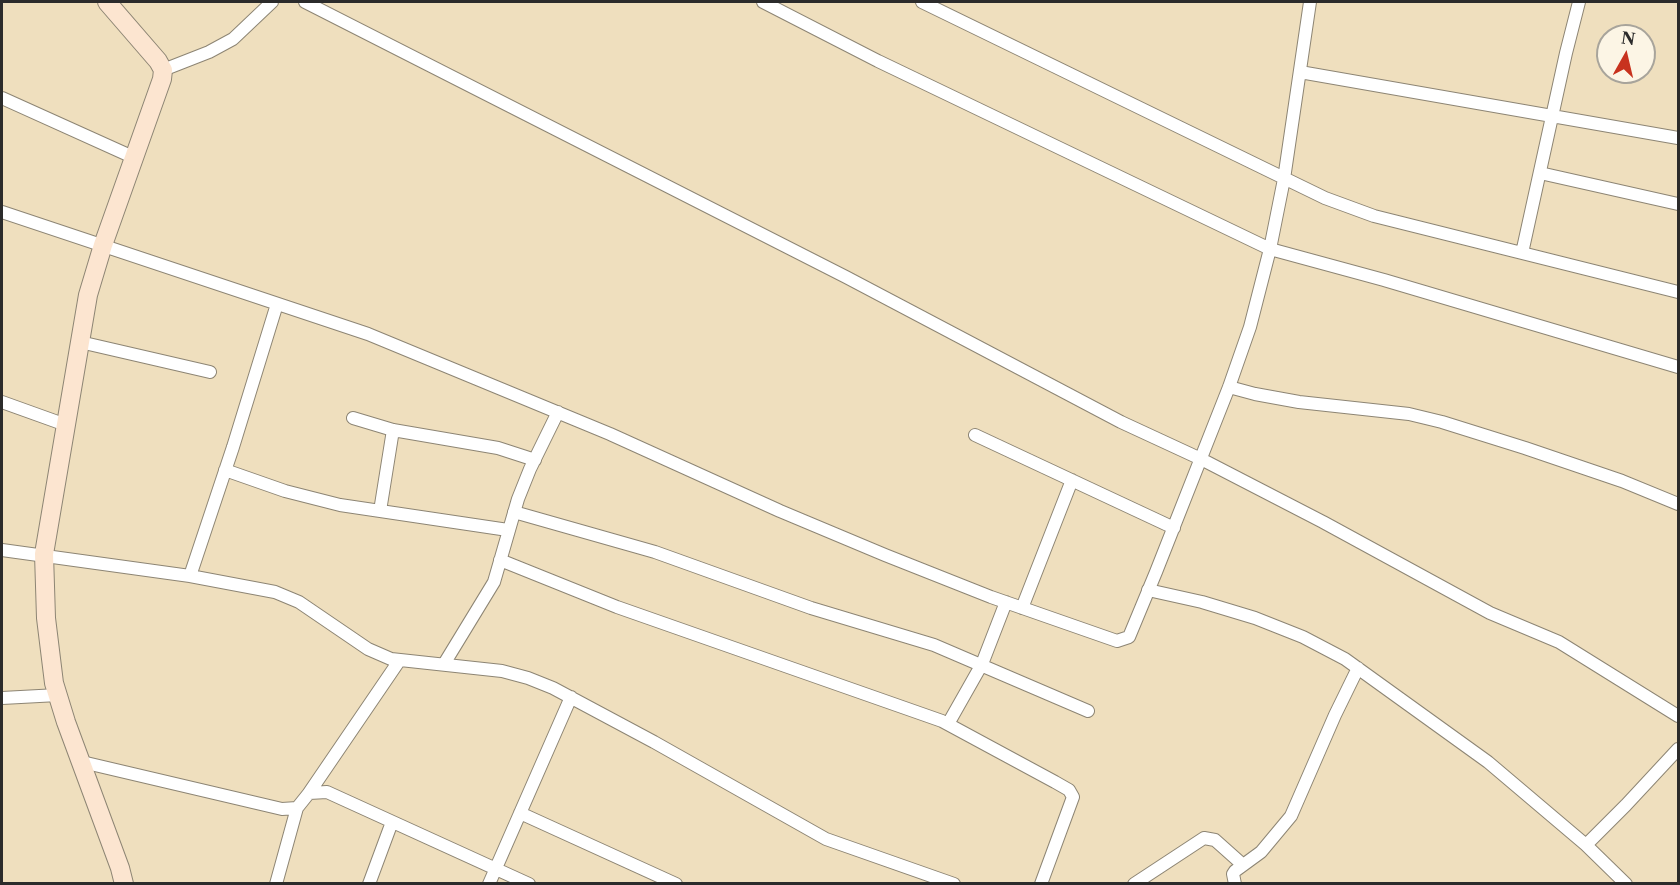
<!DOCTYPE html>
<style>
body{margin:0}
#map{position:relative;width:1680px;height:885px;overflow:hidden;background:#efdfbe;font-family:"Libre Caslon Text",serif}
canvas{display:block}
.frame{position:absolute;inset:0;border:3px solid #2b2b2b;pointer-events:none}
.north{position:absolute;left:1596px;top:24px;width:60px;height:60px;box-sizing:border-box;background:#fcf5e5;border:2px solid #a8a49b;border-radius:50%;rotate:8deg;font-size:16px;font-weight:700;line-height:24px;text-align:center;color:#2b2b2b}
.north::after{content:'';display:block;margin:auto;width:21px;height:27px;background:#c8321e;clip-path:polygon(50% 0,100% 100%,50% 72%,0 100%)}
</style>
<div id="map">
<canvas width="1680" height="885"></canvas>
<div class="frame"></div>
<div class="north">N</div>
</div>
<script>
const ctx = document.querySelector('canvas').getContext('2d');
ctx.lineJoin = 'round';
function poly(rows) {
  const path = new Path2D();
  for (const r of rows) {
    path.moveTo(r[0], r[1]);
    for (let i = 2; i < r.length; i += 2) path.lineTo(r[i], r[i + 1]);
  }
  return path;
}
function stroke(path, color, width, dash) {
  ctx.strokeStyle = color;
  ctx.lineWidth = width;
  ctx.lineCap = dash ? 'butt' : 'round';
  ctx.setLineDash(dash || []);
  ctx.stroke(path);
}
const street = poly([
 [305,2,846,277,1121,422,1201,459,1323,522,1490,613,1559,642,1678,716],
 [763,2,878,61,1270,249,1384,280,1678,367],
 [922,2,1325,198,1374,216,1678,292],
 [163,70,209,52,233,39,272,2],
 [1300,72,1678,138],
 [2,98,135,158],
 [1540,173,1678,204],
 [2,212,368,334,610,434,780,511,885,555,991,597,1117,641,1129,637,1156,572,1229,387,1250,327,1270,249,1284,179,1310,2],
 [1522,253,1566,53,1579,2],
 [80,342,210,372],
 [1229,387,1255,394,1299,402,1409,414,1442,422,1525,448,1622,481,1678,504],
 [2,402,66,425],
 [353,418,393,430,498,448,535,460],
 [975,435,1174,528],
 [225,470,285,491,340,505,508,530],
 [380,511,393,430],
 [514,512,655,552,811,608,934,645,1088,711],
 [2,550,190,576,275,592,299,602,368,649,391,659,502,671,528,678,553,688,654,742,826,839,954,884],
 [500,560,617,607,942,721,1055,782,1069,790,1073,797,1041,884],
 [190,576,233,447,277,304],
 [1148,590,1202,602,1255,618,1303,637,1345,659,1488,762,1586,845],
 [1022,608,1072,480],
 [444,664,494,582,518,499,530,469,558,412],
 [2,698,58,695],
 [948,724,982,664,1006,602],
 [82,762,282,809,297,808,309,793,327,792,529,884],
 [309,793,399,661],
 [520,813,676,884],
 [276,884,297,808],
 [369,884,392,822],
 [489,884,571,697],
 [1134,884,1204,838,1215,840,1243,865],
 [1235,884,1233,874,1235,871,1261,852,1291,816,1335,715,1358,668],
 [1626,884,1586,845,1626,805,1678,749]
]);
const secondary = poly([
 [107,2,158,61,163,70,162,79,103,245,88,295,44,554,46,618,54,683,66,722,120,868,124,884]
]);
stroke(street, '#8d8574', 14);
stroke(secondary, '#8d8574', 20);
stroke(street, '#fff', 12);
stroke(secondary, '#fce5d0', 18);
</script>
